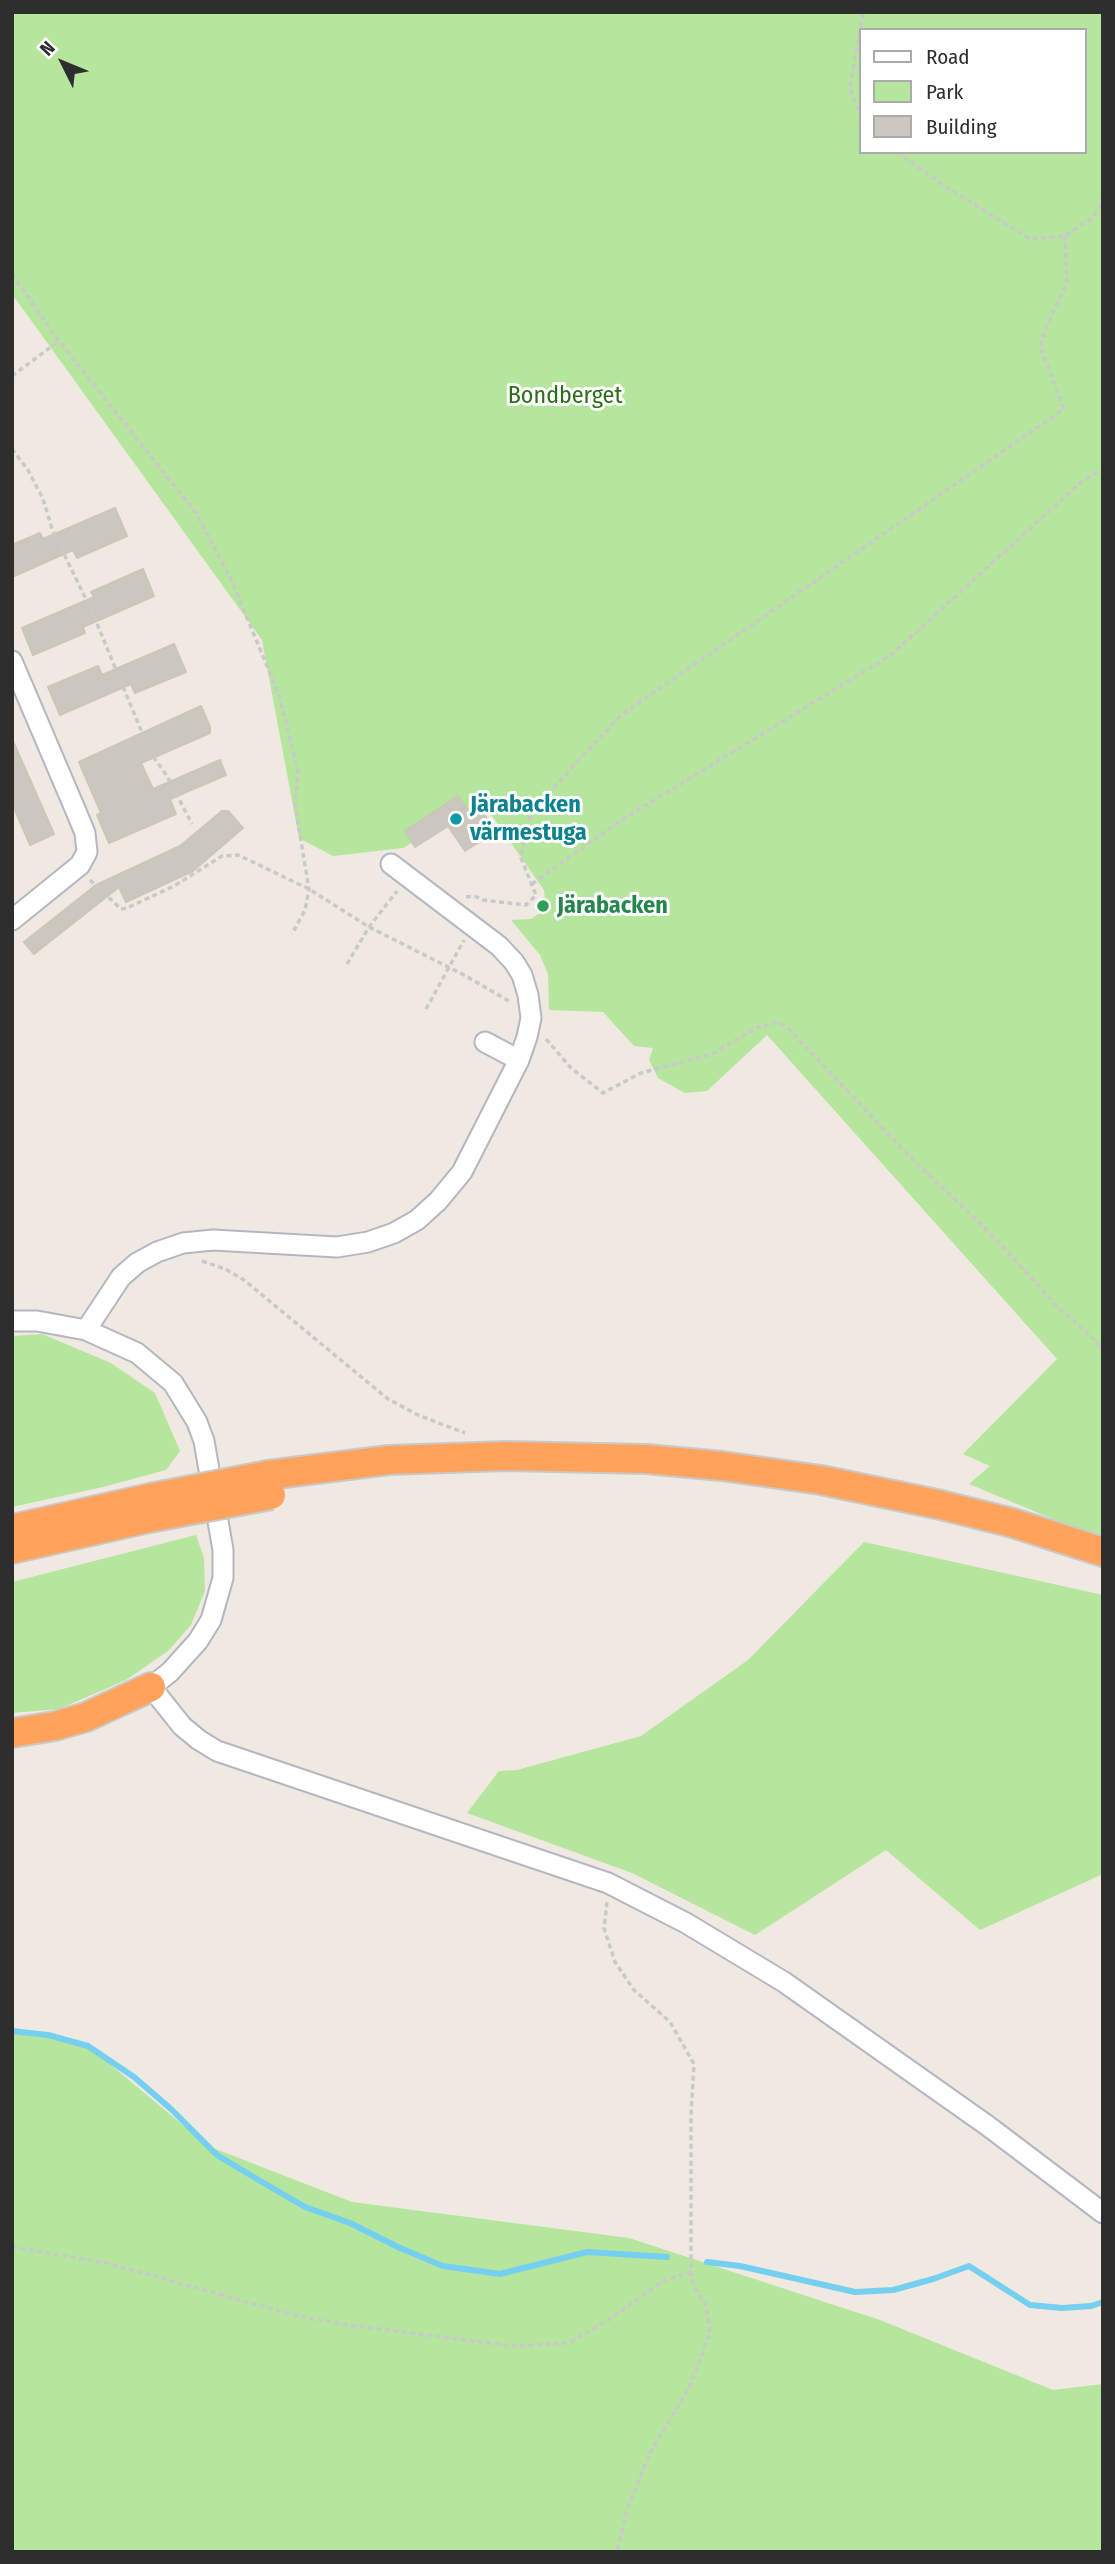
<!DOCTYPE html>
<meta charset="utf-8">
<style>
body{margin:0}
#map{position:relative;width:1115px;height:2564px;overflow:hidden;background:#efe9e1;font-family:"Fira Sans Condensed",sans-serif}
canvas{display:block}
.frame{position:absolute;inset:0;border:14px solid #2e2e2e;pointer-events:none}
.legend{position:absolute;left:859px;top:28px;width:228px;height:126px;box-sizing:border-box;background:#fff;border:2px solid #ababab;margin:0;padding:9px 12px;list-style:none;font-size:21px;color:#2e2e2e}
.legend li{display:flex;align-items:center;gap:14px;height:35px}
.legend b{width:35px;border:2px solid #ababab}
.north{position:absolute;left:28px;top:28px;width:70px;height:70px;-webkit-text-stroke:5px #fff;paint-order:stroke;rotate:313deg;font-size:19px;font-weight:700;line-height:28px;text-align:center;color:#2e2e2e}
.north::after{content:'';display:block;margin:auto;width:24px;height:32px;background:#2e2e2e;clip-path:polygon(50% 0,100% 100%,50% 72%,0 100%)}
</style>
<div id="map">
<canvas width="1115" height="2564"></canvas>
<div class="frame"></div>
<ul class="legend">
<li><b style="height:9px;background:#fff"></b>Road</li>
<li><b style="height:19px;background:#b6e59e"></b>Park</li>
<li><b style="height:19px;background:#cbc7bf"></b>Building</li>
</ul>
<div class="north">N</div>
</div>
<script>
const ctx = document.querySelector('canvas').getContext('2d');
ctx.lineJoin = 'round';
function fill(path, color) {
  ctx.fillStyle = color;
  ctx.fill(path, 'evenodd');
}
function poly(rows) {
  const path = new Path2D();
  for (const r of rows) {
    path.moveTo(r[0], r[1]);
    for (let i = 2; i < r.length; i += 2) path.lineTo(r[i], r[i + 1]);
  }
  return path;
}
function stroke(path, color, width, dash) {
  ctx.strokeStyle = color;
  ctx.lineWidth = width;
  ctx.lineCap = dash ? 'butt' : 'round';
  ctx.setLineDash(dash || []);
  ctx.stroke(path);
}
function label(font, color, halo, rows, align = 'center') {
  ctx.font = font + ' "Fira Sans Condensed",sans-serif';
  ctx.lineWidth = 6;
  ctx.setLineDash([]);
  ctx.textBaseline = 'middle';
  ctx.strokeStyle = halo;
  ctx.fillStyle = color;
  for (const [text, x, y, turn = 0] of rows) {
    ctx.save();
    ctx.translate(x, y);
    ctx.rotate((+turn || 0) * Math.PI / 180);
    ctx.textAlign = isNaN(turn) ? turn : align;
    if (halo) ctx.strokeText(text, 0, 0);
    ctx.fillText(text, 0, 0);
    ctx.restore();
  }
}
const green = poly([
 [12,12,1103,12,1103,1540,969,1484,990,1466,963,1454,1057,1359,767,1035,707,1091,685,1093,658,1078,649,1060,653,1048,634,1046,603,1012,549,1010,548,974,540,955,511,920,531,919,546,909,544,890,492,816,478,804,403,848,333,856,299,838,262,640,12,294],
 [861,30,1085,30,1085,152,861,152],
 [42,1334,111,1363,155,1393,180,1451,166,1470,103,1487,12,1507,12,1336],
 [196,1535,204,1558,205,1591,191,1625,168,1651,126,1680,59,1709,12,1713,12,1582],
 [864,1542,1103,1595,1103,1874,980,1930,886,1850,755,1935,632,1873,467,1813,499,1771,517,1770,641,1736,748,1660],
 [12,2031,88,2046,208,2146,352,2202,629,2238,880,2320,1053,2390,1103,2384,1103,2552,12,2552]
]);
const stream = poly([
 [12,2031,48,2035,88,2046,134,2077,171,2109,217,2155,257,2179,305,2207,350,2223,400,2248,443,2266,500,2274,587,2252,667,2257],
 [707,2262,740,2266,855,2292,893,2290,933,2279,969,2266,1030,2305,1062,2308,1091,2306,1103,2302]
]);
const building = poly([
 [115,508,127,536,77,558,73,550,12,577,12,545,40,533,43,539,115,508],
 [143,569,154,596,83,627,85,633,33,655,22,628,94,597,91,592,143,569],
 [174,644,186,672,135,693,131,684,60,715,48,687,98,666,102,675,174,644],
 [201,706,210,727,210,733,141,763,153,789,220,760,226,775,170,799,176,814,109,843,97,815,101,813,79,762,201,706],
 [12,739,54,834,30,845,12,803,12,739],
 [458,796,469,812,478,806,496,831,465,851,448,826,415,847,405,831,458,796],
 [222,811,228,811,243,828,193,871,126,902,119,887,34,954,24,942,96,885,180,846,222,811]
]);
const path = poly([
 [861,118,850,88,863,12],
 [897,152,946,187,1030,239,1065,236,1092,218,1100,206,1103,193],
 [12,274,59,341,196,513,231,579,279,695,298,772,295,805,309,889,305,910,292,934],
 [12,376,59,341],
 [12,449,28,470,43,499,52,529,93,614,150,752,167,776,192,824],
 [90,880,121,909,127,908,174,886,222,856,238,855,309,889,369,927,464,975,509,1001],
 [532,884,620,821,891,655,1079,484,1103,468],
 [466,897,474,896,483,900,526,905,536,895,521,858,531,812,620,716,1064,409,1040,346,1047,325,1067,283,1065,236],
 [347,964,369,927,397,891],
 [426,1009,464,940],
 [546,1039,571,1068,603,1093,641,1073,712,1054,758,1027,778,1022,789,1029,909,1156,984,1227,1063,1312,1096,1341,1103,1352],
 [202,1261,225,1269,244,1280,388,1399,418,1415,465,1433],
 [607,1902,604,1928,615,1962,634,1990,670,2022,694,2064,691,2116,691,2272,694,2286,706,2306,710,2333,689,2388,650,2453,628,2507,617,2552],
 [12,2247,107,2263,290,2314,341,2324,513,2346,569,2343,608,2320,663,2281,691,2272]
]);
const minor = poly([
 [12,661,78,816,85,833,87,852,80,865,12,920],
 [485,1042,519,1060],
 [12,1321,37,1321,86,1330,137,1353,173,1383,197,1422,204,1441,223,1550,223,1578,211,1620,198,1641,170,1672,151,1687,182,1726,199,1740,217,1751,608,1883,686,1923,784,1982,988,2126,1103,2213],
 [86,1330,121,1277,137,1263,157,1252,183,1243,213,1240,337,1247,368,1242,394,1233,417,1220,438,1201,462,1172,519,1060,527,1037,531,1018,528,995,522,975,514,962,499,946,391,864]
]);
const highway = poly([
 [268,1475,389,1460,506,1456,646,1459,722,1466,821,1480,941,1505,1013,1523,1103,1552],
 [12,1529,150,1498],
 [12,1549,149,1518],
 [12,1733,55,1726,86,1717,151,1687]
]);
const highwayBridge = poly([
 [150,1498,268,1475],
 [149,1518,271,1495]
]);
const markers = [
 [456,819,7,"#0f9aa8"],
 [543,906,7,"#2e9e5b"]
];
const parkNames = [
 ["Bondberget",565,396]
];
const cultureNames = [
 ["Järabacken",470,805],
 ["värmestuga",470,833]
];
const leisureNames = [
 ["Järabacken",557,906]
];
fill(green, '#b6e59e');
stroke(stream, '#75cff0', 6);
fill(building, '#cbc7bf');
stroke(building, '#cbc5ba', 2);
stroke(minor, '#b4b7c1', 23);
stroke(highway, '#c9c9c9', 32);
stroke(path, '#c9c9c9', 3.5, [5, 3.5]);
stroke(minor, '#fff', 19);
stroke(highway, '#ffa35c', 28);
stroke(highwayBridge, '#c9c9c9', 32, []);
stroke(highwayBridge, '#ffa35c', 28);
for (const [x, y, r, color] of markers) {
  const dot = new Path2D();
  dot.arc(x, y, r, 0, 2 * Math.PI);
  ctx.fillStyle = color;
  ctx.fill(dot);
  stroke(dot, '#fff', 2.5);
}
label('24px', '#2c6e1b', '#fff', parkNames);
label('bold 24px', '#0d838f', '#fff', cultureNames, 'left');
label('bold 24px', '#27864d', '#fff', leisureNames, 'left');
</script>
